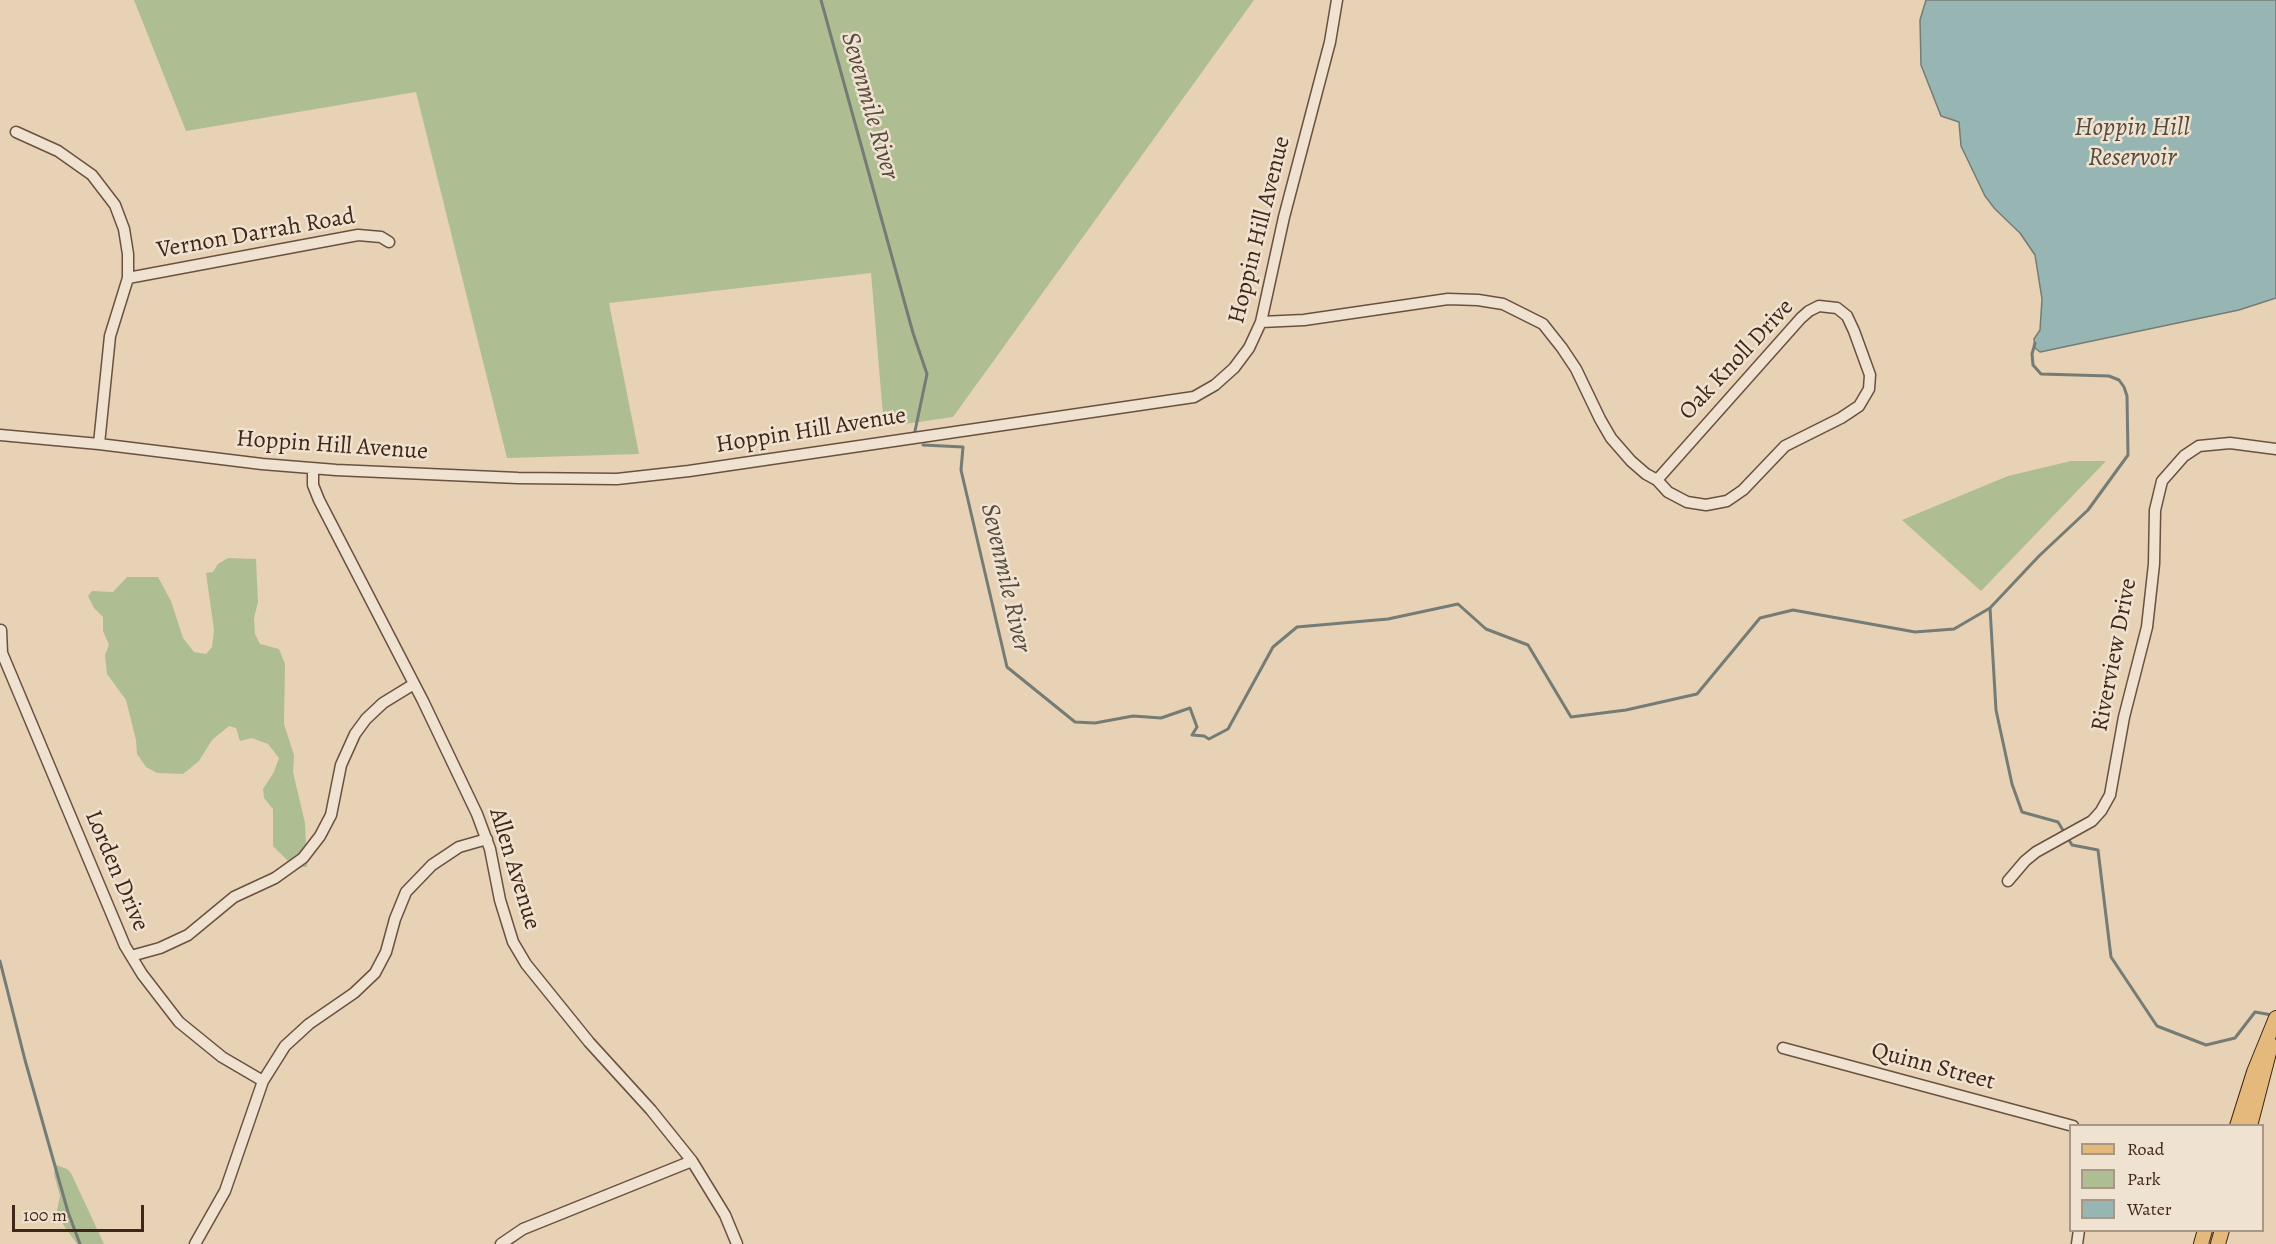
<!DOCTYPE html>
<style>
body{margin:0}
#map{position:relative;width:2276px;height:1244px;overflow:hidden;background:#e7d2b6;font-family:Alegreya,serif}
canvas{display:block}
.legend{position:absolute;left:2069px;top:1124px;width:195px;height:108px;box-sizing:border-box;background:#efe2d0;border:2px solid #a99786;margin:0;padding:8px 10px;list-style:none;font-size:18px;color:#402617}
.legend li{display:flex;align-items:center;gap:12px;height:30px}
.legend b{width:30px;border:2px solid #a99786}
.scale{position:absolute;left:12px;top:1205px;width:132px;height:27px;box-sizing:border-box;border:3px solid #402617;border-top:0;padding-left:8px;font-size:18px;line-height:21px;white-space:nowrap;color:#402617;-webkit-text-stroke:4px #efe2d0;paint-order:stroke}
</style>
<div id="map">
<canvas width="2276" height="1244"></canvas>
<ul class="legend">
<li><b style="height:8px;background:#e4b97b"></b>Road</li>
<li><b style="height:16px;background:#afbd92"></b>Park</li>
<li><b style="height:16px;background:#97b6b3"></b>Water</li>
</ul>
<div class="scale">100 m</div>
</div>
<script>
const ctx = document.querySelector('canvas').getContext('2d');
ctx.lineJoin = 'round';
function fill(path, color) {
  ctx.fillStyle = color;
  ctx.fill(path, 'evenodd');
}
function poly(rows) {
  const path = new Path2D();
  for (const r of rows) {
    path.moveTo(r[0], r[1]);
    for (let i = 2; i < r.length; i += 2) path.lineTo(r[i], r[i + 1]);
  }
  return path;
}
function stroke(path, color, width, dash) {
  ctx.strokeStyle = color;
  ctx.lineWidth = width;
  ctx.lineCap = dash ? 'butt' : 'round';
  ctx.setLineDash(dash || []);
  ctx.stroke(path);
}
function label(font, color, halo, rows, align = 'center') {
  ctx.font = font + ' Alegreya,serif';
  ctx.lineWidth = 5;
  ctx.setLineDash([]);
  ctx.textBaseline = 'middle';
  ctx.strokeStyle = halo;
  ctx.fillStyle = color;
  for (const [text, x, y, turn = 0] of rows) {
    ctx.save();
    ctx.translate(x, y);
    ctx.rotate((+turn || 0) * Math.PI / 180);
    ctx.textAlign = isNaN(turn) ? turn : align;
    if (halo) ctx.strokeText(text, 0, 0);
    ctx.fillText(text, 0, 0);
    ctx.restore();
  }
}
const green = poly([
 [134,0,1254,0,953,417,884,427,871,273,609,303,639,454,507,458,416,92,186,131],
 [2071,461,2106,461,1981,591,1902,520,2008,476],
 [228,558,256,559,258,602,254,618,255,634,260,644,279,649,285,664,284,724,294,755,293,772,305,823,307,867,300,867,288,861,273,846,273,809,264,798,263,789,274,772,279,758,268,744,252,738,240,741,236,728,229,726,212,740,199,761,183,774,157,773,146,767,137,754,136,740,126,700,107,674,105,655,109,645,103,631,103,617,94,608,88,596,92,591,113,592,127,577,158,577,171,601,183,638,194,652,206,654,212,647,214,630,206,573,213,572,218,564],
 [56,1165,67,1169,71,1173,104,1244,77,1244,62,1223,57,1210,60,1196,54,1174]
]);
const water = poly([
 [1926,0,2276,0,2276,298,2239,310,2040,352,2035,348,2034,339,2040,330,2042,299,2035,255,2020,233,1995,209,1985,196,1961,146,1959,122,1941,116,1921,65,1920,20,1926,0]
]);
const stream = poly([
 [821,0,913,333,927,374,915,431],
 [923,445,963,447,961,470,1007,667,1075,722,1095,723,1133,716,1161,718,1190,708,1197,727,1192,735,1204,736,1209,739,1228,729,1273,647,1297,627,1388,619,1458,604,1486,629,1528,645,1571,717,1626,710,1697,694,1760,618,1793,610,1915,632,1954,629,1990,608,2039,556,2088,510,2128,455,2127,396,2124,387,2119,380,2109,376,2041,374,2033,365,2032,354,2035,343],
 [1990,608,1996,710,2012,784,2022,812,2058,822,2072,845,2098,850,2111,957,2157,1026,2206,1045,2235,1038,2255,1012,2272,1015],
 [0,961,25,1060,68,1212,80,1244]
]);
const minor = poly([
 [16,132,58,151,92,175,115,205,124,229,128,254,128,278,110,336,99,444],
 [128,278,358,235,381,237,389,242],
 [1261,322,1304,320,1448,299,1478,300,1503,304,1543,324,1562,348,1576,369,1600,419,1611,438,1631,461,1646,474,1657,480,1801,318,1809,311,1819,306,1837,308,1847,316,1854,331,1870,375,1869,389,1859,406,1841,418,1785,446,1743,490,1727,501,1706,505,1687,502,1668,492,1657,480],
 [0,435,99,444,262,464,336,470,518,478,617,479,689,471,1194,397,1215,385,1234,368,1249,348,1261,322,1284,217,1330,42,1337,0],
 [313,469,313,485,319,500,423,701,477,814,490,849,500,900,513,942,526,964,589,1042,651,1110,692,1161,725,1215,737,1244],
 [1,630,2,653,125,946,142,974,179,1022,222,1057,263,1081],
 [2008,881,2025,861,2036,852,2092,821,2101,811,2110,795,2124,717,2147,627,2154,564,2155,510,2162,481,2184,456,2199,446,2230,443,2276,449],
 [131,956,160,948,188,935,234,897,275,878,303,858,320,836,331,815,341,765,355,734,366,719,383,703,414,684],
 [1783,1048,2073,1126],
 [195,1244,225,1191,263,1081,285,1046,309,1024,354,993,375,973,386,952,395,919,406,892,432,865,459,847,487,839],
 [501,1244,523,1229,692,1161],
 [2077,1244,2079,1230]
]);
const major = poly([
 [2237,1126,2254,1072,2276,1018],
 [2250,1126,2271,1045],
 [2201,1244,2205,1230],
 [2218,1244,2222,1230]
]);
const streetNames = [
 ["Hoppin Hill Avenue",1260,230,-76],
 ["Vernon Darrah Road",256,234,-10],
 ["Oak Knoll Drive",1737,360,-47],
 ["Hoppin Hill Avenue",811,431,-9],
 ["Hoppin Hill Avenue",332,446,4],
 ["Riverview Drive",2115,655,-79],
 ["Allen Avenue",514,869,73],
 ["Lorden Drive",116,871,67],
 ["Quinn Street",1933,1067,15]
];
const waterNames = [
 ["Sevenmile River",869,106,74],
 ["Hoppin Hill",2132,129],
 ["Reservoir",2132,159],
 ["Sevenmile River",1005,578,77]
];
fill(green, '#afbd92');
fill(water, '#97b6b3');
stroke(water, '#747c75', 1.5);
stroke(stream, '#747c75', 3);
stroke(minor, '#6a513f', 13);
stroke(major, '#402617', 16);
stroke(minor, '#efe2d0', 10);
stroke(major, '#e4b97b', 14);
label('24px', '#402617', '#efe2d0', streetNames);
label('italic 26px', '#564a3e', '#efe2d0', waterNames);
</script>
